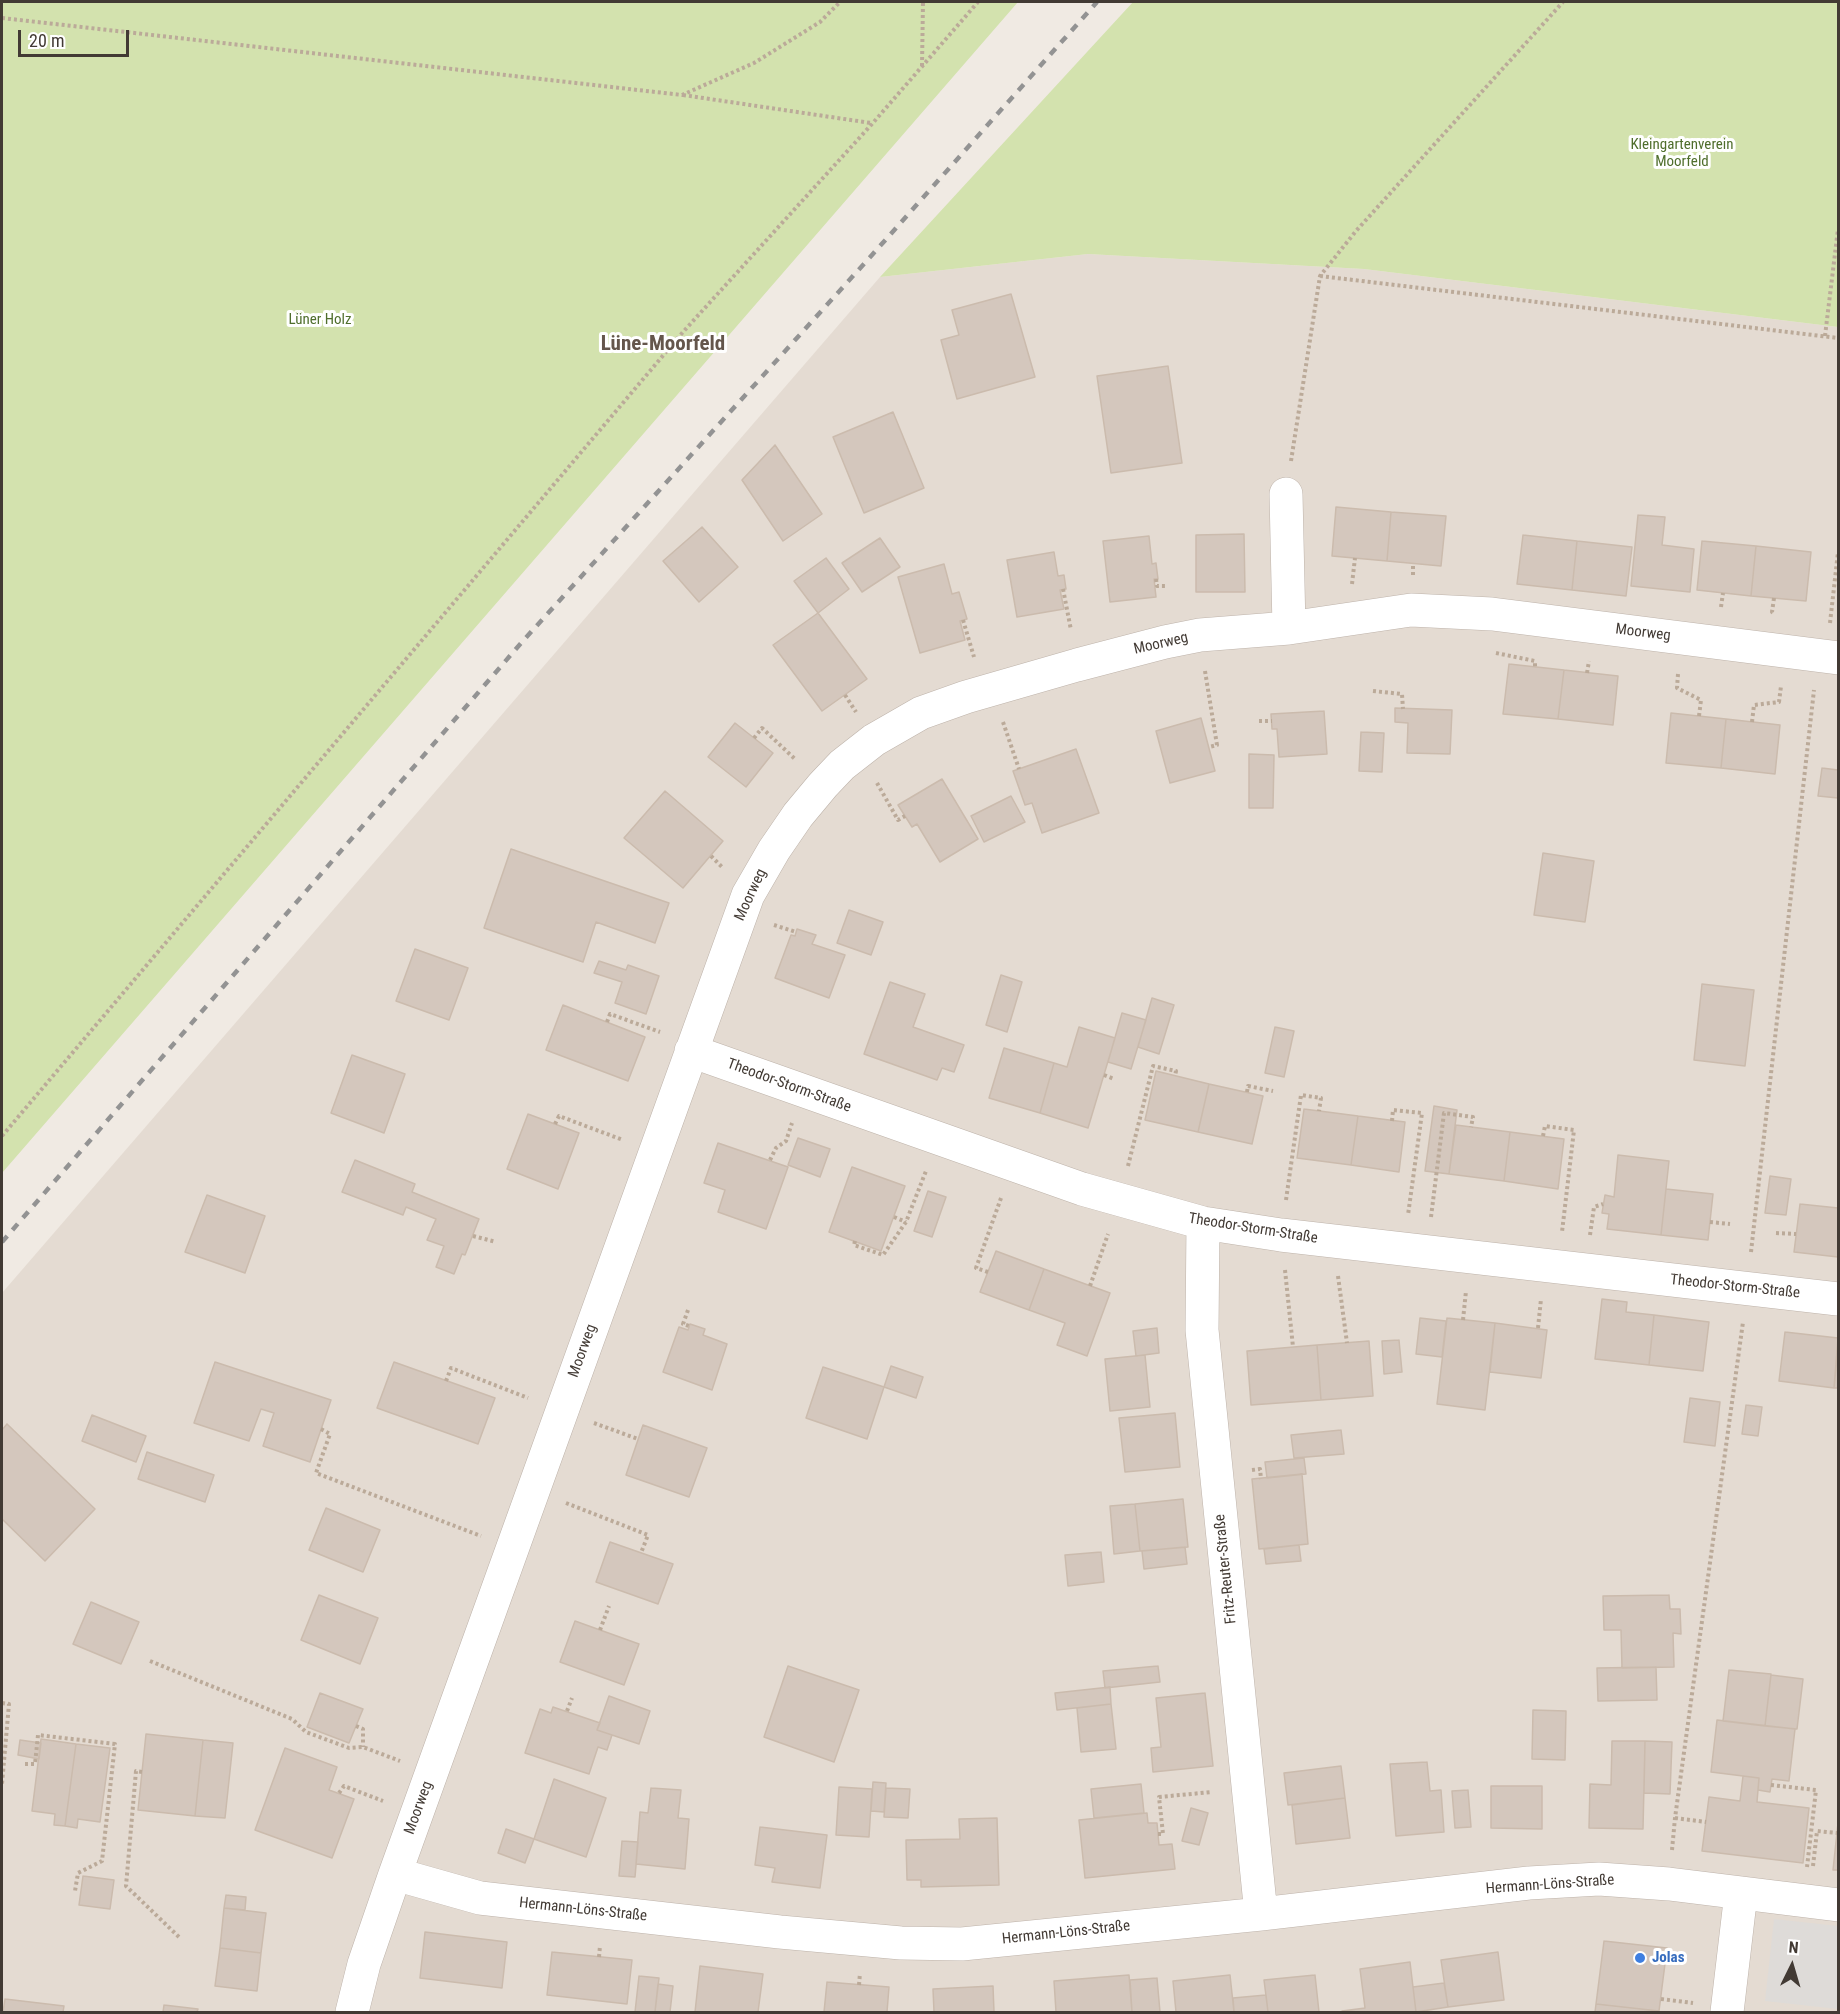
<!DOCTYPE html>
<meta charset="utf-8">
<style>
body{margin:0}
#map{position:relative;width:1840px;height:2014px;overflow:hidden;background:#f0eae3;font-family:"Roboto Condensed",sans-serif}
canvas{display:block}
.frame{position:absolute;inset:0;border:3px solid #423a34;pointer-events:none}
.north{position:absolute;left:1762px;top:1936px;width:60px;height:60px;-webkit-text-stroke:4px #fff;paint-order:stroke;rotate:5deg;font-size:16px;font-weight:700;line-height:24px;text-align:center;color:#423a34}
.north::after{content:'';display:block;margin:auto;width:21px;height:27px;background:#423a34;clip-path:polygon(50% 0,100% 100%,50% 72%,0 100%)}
.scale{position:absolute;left:18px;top:30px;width:111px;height:27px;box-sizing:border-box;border:3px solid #423a34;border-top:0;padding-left:8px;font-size:18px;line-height:21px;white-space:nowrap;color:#423a34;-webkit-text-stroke:4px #fff;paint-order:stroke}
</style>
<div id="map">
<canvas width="1840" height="2014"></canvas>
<div class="frame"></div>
<div class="north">N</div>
<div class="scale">20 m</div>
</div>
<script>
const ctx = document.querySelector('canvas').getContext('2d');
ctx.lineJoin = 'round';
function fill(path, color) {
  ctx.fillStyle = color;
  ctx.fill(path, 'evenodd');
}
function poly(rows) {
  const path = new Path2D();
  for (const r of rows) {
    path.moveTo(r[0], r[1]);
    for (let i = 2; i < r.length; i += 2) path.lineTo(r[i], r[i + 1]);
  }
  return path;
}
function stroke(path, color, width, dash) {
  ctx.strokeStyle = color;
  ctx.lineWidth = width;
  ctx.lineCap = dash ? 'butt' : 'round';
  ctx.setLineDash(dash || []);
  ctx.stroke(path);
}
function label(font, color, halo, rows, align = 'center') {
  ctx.font = font + ' "Roboto Condensed",sans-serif';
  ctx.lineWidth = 6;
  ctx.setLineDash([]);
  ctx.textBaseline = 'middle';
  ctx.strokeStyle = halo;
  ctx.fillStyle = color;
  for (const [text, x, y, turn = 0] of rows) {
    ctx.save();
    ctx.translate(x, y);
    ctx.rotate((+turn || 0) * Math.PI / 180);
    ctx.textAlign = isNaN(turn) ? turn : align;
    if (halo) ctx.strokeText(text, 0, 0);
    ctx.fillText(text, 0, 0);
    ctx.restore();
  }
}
const residential = poly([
 [1088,254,1364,269,1838,327,1838,2012,2,2012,2,1293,880,277]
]);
const green = poly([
 [2,2,1018,2,2,1173],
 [1133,2,1838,2,1838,327,1364,269,1088,254,880,277]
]);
const parking = poly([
 [1774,1919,1838,1926,1838,2009,1765,2001]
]);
const building = poly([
 [1011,294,1035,377,957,399,941,340,959,335,952,310,1011,294],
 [1168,366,1182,463,1111,473,1097,376,1168,366],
 [893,412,924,488,864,513,833,437,893,412],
 [775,445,822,514,783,541,742,480,775,445],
 [1336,507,1391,512,1387,561,1332,556,1336,507],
 [1391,512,1446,516,1441,566,1387,561,1391,512],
 [1638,515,1665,517,1662,545,1694,549,1690,592,1631,586,1638,515],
 [702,527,738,567,699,602,663,561,702,527],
 [1244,534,1245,592,1196,592,1196,535,1244,534],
 [1523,535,1577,541,1572,590,1517,584,1523,535],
 [1149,536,1152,564,1156,563,1158,579,1154,579,1156,597,1110,602,1103,541,1149,536],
 [880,538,900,567,862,592,842,563,880,538],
 [1577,541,1632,547,1626,596,1572,590,1577,541],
 [1702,541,1756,546,1751,596,1697,590,1702,541],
 [1756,546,1811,552,1806,601,1751,596,1756,546],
 [1054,552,1058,576,1064,575,1066,589,1060,590,1064,609,1017,617,1007,560,1054,552],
 [826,558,849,589,818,613,794,581,826,558],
 [944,564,952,594,959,592,967,619,960,621,965,640,920,653,898,577,944,564],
 [818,613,867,679,822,711,773,645,818,613],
 [1509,664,1564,670,1558,719,1503,714,1509,664],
 [1564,670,1618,676,1613,725,1558,719,1564,670],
 [1395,708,1452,710,1450,754,1407,753,1408,723,1395,722,1395,708],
 [1324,711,1327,754,1279,757,1277,729,1272,729,1271,714,1324,711],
 [1671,713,1726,719,1721,768,1666,763,1671,713],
 [1201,718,1215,771,1170,783,1156,731,1201,718],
 [1726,719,1780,725,1775,774,1721,768,1726,719],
 [735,723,773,753,746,787,708,757,735,723],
 [1361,732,1384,733,1382,772,1359,771,1361,732],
 [1076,749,1099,813,1042,833,1032,803,1025,805,1013,771,1076,749],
 [1249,754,1274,755,1273,808,1249,808,1249,754],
 [1822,768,1838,770,1838,798,1818,796,1822,768],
 [942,779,978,839,940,862,917,824,912,827,898,805,942,779],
 [665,791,723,841,683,888,624,838,665,791],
 [1011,796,1025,822,984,842,971,816,1011,796],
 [511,849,669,903,655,943,596,922,583,962,484,928,511,849],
 [1543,853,1594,861,1585,922,1534,915,1543,853],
 [849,910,883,922,871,955,837,943,849,910],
 [797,929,816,935,812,944,845,955,829,998,775,978,791,935,795,936,797,929],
 [415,949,468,968,449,1020,396,1001,415,949],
 [599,961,626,970,628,965,659,976,646,1014,615,1003,622,982,594,973,599,961],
 [1001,975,1022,982,1007,1032,986,1025,1001,975],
 [890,982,925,994,913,1027,964,1045,954,1072,942,1068,937,1080,864,1054,890,982],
 [1702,984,1754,990,1745,1066,1694,1060,1702,984],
 [1152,998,1174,1005,1159,1054,1138,1047,1152,998],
 [563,1005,645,1037,628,1081,546,1050,563,1005],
 [1122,1013,1146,1020,1131,1069,1108,1062,1122,1013],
 [1079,1027,1115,1038,1088,1128,1040,1113,1054,1063,1067,1067,1079,1027],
 [1275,1027,1294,1031,1284,1077,1265,1073,1275,1027],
 [1004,1048,1054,1063,1040,1113,989,1098,1004,1048],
 [352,1055,405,1074,384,1133,331,1113,352,1055],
 [1156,1071,1209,1084,1198,1132,1145,1120,1156,1071],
 [1209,1084,1263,1096,1252,1144,1198,1132,1209,1084],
 [1434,1106,1457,1110,1449,1174,1425,1171,1434,1106],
 [1304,1109,1358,1116,1351,1165,1297,1158,1304,1109],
 [528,1114,579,1133,558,1189,507,1169,528,1114],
 [1358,1116,1405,1122,1399,1172,1351,1165,1358,1116],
 [1456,1125,1510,1132,1504,1181,1449,1174,1456,1125],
 [1510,1132,1564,1139,1558,1189,1504,1181,1510,1132],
 [798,1138,830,1149,820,1177,788,1165,798,1138],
 [718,1143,788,1167,766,1229,718,1212,725,1190,704,1183,718,1143],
 [1618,1155,1669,1161,1661,1235,1607,1229,1609,1214,1602,1213,1605,1195,1614,1197,1618,1155],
 [355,1160,415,1184,412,1192,479,1219,465,1255,462,1254,454,1274,436,1267,444,1246,427,1240,436,1219,406,1207,403,1215,342,1192,355,1160],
 [852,1167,905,1186,881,1251,829,1232,852,1167],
 [1770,1176,1791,1179,1786,1215,1765,1213,1770,1176],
 [1666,1189,1713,1194,1708,1240,1661,1235,1666,1189],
 [928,1191,946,1197,932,1237,914,1231,928,1191],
 [207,1195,265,1216,245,1273,185,1252,207,1195],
 [1800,1204,1838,1208,1838,1257,1794,1252,1800,1204],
 [996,1251,1044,1269,1029,1310,980,1292,996,1251],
 [1044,1269,1110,1293,1087,1356,1057,1345,1065,1323,1029,1310,1044,1269],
 [1602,1299,1627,1302,1626,1312,1654,1315,1649,1365,1595,1359,1602,1299],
 [1654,1315,1709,1322,1703,1371,1649,1365,1654,1315],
 [1420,1318,1446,1321,1442,1357,1416,1354,1420,1318],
 [1447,1318,1495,1323,1485,1410,1437,1404,1447,1318],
 [1495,1323,1547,1330,1541,1378,1490,1372,1495,1323],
 [690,1324,705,1329,703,1335,727,1344,712,1390,663,1372,679,1327,688,1330,690,1324],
 [1157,1328,1159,1353,1136,1356,1133,1331,1157,1328],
 [1785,1332,1838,1338,1834,1388,1779,1381,1785,1332],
 [1399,1340,1402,1372,1384,1374,1382,1341,1399,1340],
 [1369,1341,1373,1396,1321,1400,1317,1345,1369,1341],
 [1317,1345,1321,1400,1251,1405,1247,1351,1317,1345],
 [1838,1348,1838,1388,1834,1388,1838,1348],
 [1145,1355,1150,1407,1110,1411,1105,1359,1145,1355],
 [215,1362,331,1400,310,1462,263,1446,274,1413,261,1409,249,1441,194,1423,215,1362],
 [394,1362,495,1398,478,1444,377,1408,394,1362],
 [891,1366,923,1377,916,1398,884,1387,891,1366],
 [823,1367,884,1387,867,1439,806,1418,823,1367],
 [1690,1398,1720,1402,1715,1446,1684,1442,1690,1398],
 [1746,1405,1762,1407,1758,1436,1742,1434,1746,1405],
 [1175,1413,1180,1467,1125,1472,1119,1418,1175,1413],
 [92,1415,146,1436,136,1462,82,1441,92,1415],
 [7,1424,95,1509,45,1561,2,1519,2,1430,7,1424],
 [643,1425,707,1448,689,1497,626,1475,643,1425],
 [1341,1430,1344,1454,1294,1458,1291,1435,1341,1430],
 [147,1452,214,1475,205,1502,138,1479,147,1452],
 [1304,1458,1306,1474,1267,1478,1265,1462,1304,1458],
 [1302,1474,1308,1544,1259,1549,1252,1479,1302,1474],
 [1183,1499,1188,1547,1140,1551,1135,1504,1183,1499],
 [1135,1504,1140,1551,1114,1554,1110,1506,1135,1504],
 [326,1508,380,1530,363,1572,309,1550,326,1508],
 [610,1542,673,1564,658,1604,596,1582,610,1542],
 [1299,1545,1301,1561,1266,1564,1264,1549,1299,1545],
 [1185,1547,1187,1564,1144,1569,1142,1551,1185,1547],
 [1101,1552,1104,1582,1068,1586,1065,1555,1101,1552],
 [319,1595,378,1618,360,1664,301,1640,319,1595],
 [1669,1595,1670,1609,1680,1609,1681,1634,1673,1633,1674,1667,1622,1668,1621,1630,1604,1630,1603,1596,1669,1595],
 [91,1602,139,1622,121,1664,73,1644,91,1602],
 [575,1621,639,1644,624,1685,560,1662,575,1621],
 [788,1666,859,1690,834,1762,764,1737,788,1666],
 [1158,1666,1160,1682,1105,1688,1103,1671,1158,1666],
 [1656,1667,1657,1700,1598,1701,1597,1668,1656,1667],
 [1729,1670,1771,1674,1765,1726,1723,1721,1729,1670],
 [1771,1675,1803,1679,1797,1729,1765,1726,1771,1675],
 [1110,1687,1111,1704,1057,1710,1055,1693,1110,1687],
 [320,1693,363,1709,349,1743,307,1727,320,1693],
 [1205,1693,1213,1766,1153,1772,1151,1748,1161,1747,1156,1698,1205,1693],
 [609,1696,650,1711,639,1744,597,1730,609,1696],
 [1111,1704,1116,1749,1081,1752,1077,1708,1111,1704],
 [553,1707,600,1723,597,1730,612,1735,607,1750,598,1747,589,1774,525,1753,540,1709,551,1713,553,1707],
 [1533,1710,1566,1711,1565,1760,1532,1759,1533,1710],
 [1717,1720,1795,1729,1789,1781,1772,1779,1770,1792,1758,1790,1759,1778,1711,1772,1717,1720],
 [146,1734,203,1740,195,1816,138,1810,146,1734],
 [41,1739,76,1744,65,1826,54,1825,55,1814,32,1811,41,1739],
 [20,1740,41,1743,39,1759,18,1755,20,1740],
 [203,1740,233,1743,225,1818,195,1816,203,1740],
 [1612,1741,1645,1741,1643,1829,1589,1828,1590,1784,1611,1785,1612,1741],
 [1645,1741,1672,1742,1670,1794,1644,1793,1645,1741],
 [76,1744,110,1748,100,1822,78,1819,77,1828,65,1826,76,1744],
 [285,1748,337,1767,329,1790,354,1799,332,1858,255,1830,285,1748],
 [1427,1762,1430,1791,1441,1790,1444,1832,1396,1836,1390,1764,1427,1762],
 [1341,1766,1345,1798,1288,1805,1284,1773,1341,1766],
 [1743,1776,1759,1778,1757,1802,1809,1808,1803,1863,1702,1851,1709,1797,1740,1801,1743,1776],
 [554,1779,606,1798,586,1857,534,1839,554,1779],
 [873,1782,886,1783,884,1812,871,1811,873,1782],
 [1141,1784,1144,1813,1094,1818,1091,1789,1141,1784],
 [1491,1786,1542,1786,1542,1829,1491,1828,1491,1786],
 [839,1787,872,1789,869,1837,836,1835,839,1787],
 [651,1788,681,1790,678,1818,689,1819,685,1869,636,1864,640,1812,648,1813,651,1788],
 [886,1788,910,1789,908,1818,884,1817,886,1788],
 [1468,1790,1471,1827,1455,1828,1452,1791,1468,1790],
 [1345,1798,1350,1838,1296,1844,1292,1805,1345,1798],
 [1191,1808,1208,1813,1199,1845,1182,1841,1191,1808],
 [1147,1813,1148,1823,1157,1823,1159,1845,1172,1844,1175,1869,1085,1878,1079,1820,1147,1813],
 [997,1818,999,1885,921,1887,921,1880,907,1880,906,1840,960,1839,959,1819,997,1818],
 [1838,1823,1838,1870,1833,1870,1838,1823],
 [760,1827,827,1835,820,1888,772,1882,775,1868,755,1865,760,1827],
 [506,1829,534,1839,525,1863,498,1853,506,1829],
 [622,1841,638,1842,635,1877,619,1876,622,1841],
 [83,1876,114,1880,110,1909,79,1905,83,1876],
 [226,1895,246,1897,245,1910,224,1908,226,1895],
 [224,1908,266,1913,261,1953,220,1948,224,1908],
 [425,1932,507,1942,502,1988,420,1978,425,1932],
 [1604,1941,1667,1948,1659,2011,1596,2004,1604,1941],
 [220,1948,261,1953,257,1991,215,1986,220,1948],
 [552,1952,632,1960,627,2004,547,1995,552,1952],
 [1498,1952,1504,2000,1448,2007,1441,1960,1498,1952],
 [1410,1962,1416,2012,1343,2012,1342,2011,1365,2008,1360,1969,1410,1962],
 [700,1966,763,1974,758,2012,695,2012,700,1966],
 [1129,1975,1132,2012,1056,2012,1054,1981,1129,1975],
 [1230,1975,1234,2012,1176,2012,1173,1981,1230,1975],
 [1315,1975,1319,2012,1268,2012,1264,1980,1315,1975],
 [639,1976,659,1978,655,2012,635,2012,639,1976],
 [1157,1978,1160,2012,1132,2012,1130,1980,1157,1978],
 [827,1982,889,1987,887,2012,824,2012,827,1982],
 [1444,1983,1448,2007,1416,2012,1413,1987,1444,1983],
 [658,1984,673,1986,670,2012,655,2012,658,1984],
 [993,1986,994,2012,934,2012,933,1989,993,1986],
 [1266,1995,1268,2012,1234,2012,1233,1998,1266,1995],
 [5,1999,64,2006,63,2012,3,2012,5,1999],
 [1596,2004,1659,2011,1659,2012,1595,2012,1596,2004],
 [164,2005,198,2009,197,2012,163,2012,164,2005]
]);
const path = poly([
 [2,18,682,95,754,63,820,22,840,2],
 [922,66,923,2],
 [683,95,871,123],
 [1320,276,1838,338],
 [1825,336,1838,229],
 [1291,461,1320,276,1356,231,1563,2],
 [1413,575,1413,563],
 [1156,579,1157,586,1165,586],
 [1352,584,1355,558],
 [1063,589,1071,630],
 [1774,598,1772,612,1774,613],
 [1721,607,1723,593],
 [963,620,974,657],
 [1830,623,1838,552],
 [1496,653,1535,661,1535,667],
 [1205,671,1217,745,1209,747],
 [1587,673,1589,661],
 [1678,674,1677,688,1701,700,1699,716],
 [1373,691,1402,694,1403,709],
 [845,695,856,712],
 [1259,721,1272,721],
 [1003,722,1019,769],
 [1752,722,1754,705,1779,702,1781,686],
 [754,738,762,728,796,760],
 [877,783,898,820,905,816],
 [711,856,723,868],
 [774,925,796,932],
 [607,1022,610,1014,660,1032],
 [1104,1075,1114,1079],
 [1247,1092,1248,1086,1273,1091],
 [1392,1121,1393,1110,1422,1113,1408,1215],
 [555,1124,559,1116,623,1140],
 [2,1136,683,332,872,124,978,2],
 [1543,1136,1545,1126,1574,1130,1562,1232],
 [770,1160,776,1148,786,1141,792,1123],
 [1128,1166,1153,1066,1176,1071,1175,1076],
 [1286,1200,1301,1095,1321,1098,1319,1111],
 [894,1217,906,1222],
 [1431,1217,1444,1113,1473,1117,1471,1127],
 [1710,1222,1730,1224],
 [1776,1233,1796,1234],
 [1590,1235,1594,1207,1603,1204],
 [473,1236,496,1242],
 [855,1241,854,1245,883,1255,906,1222,926,1171],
 [1751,1252,1814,690],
 [1285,1270,1293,1347],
 [988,1272,976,1268,1001,1198],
 [1338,1276,1347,1343],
 [1090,1286,1108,1234],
 [688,1310,683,1324,689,1326],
 [1463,1320,1466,1291],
 [1538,1328,1541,1299],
 [446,1381,451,1368,528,1398],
 [594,1423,638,1439],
 [321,1429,330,1434,316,1473,481,1536],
 [1252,1470,1260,1469,1261,1479],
 [566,1503,648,1535,641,1553],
 [600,1630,609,1606],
 [150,1661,292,1719,306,1732,349,1748,363,1747,400,1761],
 [2,1703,9,1704,2,1784],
 [567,1711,572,1698],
 [356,1726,363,1729,363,1747],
 [25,1764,35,1764,38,1735,115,1744,102,1861,78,1873,75,1891],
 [142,1772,136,1771,126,1886,180,1938],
 [1771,1785,1816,1790,1807,1867],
 [339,1793,344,1786,383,1801],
 [1675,1818,1706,1822],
 [1158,1834,1163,1834,1159,1797,1212,1792],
 [1672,1850,1675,1818,1743,1322],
 [1813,1866,1817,1831,1837,1833],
 [599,1957,600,1946],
 [859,1985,860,1973],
 [1661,1999,1693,2003]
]);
const minor = poly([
 [1286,494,1289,628],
 [691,1051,1082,1189,1203,1223,1281,1235,1838,1299],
 [1203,1223,1202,1330,1261,1914],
 [395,1874,480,1898,780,1932,901,1943,962,1944,1261,1914,1529,1883,1599,1879,1669,1884,1838,1905],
 [352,2012,364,1964,395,1874,748,895,774,850,798,815,823,785,842,765,874,740,921,713,966,697,1077,665,1165,642,1200,635,1289,628,1411,610,1492,614,1838,658],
 [1727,2012,1741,1893]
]);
const rail = poly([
 [2,1242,522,642,872,255,1097,2]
]);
const markers = [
 [1640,1958,6,"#3f7fe0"]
];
const parkNames = [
 ["Kleingartenverein",1682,145],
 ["Moorfeld",1682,162],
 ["Lüner Holz",320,320]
];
const streetNames = [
 ["Moorweg",1643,633,7],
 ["Moorweg",1161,644,-13],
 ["Moorweg",751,895,-65],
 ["Theodor-Storm-Straße",789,1086,20],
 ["Theodor-Storm-Straße",1253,1229,9],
 ["Theodor-Storm-Straße",1735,1287,6],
 ["Moorweg",583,1351,-70],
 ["Fritz-Reuter-Straße",1226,1569,-96],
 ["Moorweg",419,1808,-70],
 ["Hermann-Löns-Straße",1550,1885,-4],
 ["Hermann-Löns-Straße",583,1910,6],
 ["Hermann-Löns-Straße",1066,1933,-6]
];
const shopNames = [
 ["Jolas",1652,1958]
];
const districtNames = [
 ["Lüne-Moorfeld",663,345]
];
fill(residential, '#e4dbd2');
fill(green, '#d3e2ae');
fill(parking, '#dedbd8');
fill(building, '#d4c7bd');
stroke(building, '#cbbbad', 1.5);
stroke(minor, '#beb3aa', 34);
stroke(path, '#ba9', 4, [3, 3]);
stroke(minor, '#fff', 33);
stroke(rail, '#939393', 4.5, [8, 8]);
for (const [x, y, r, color] of markers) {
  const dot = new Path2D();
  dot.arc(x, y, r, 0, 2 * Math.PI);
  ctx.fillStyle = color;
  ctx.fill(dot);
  stroke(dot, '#fff', 2);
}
label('15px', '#4f6e2c', '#fff', parkNames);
label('15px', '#423a34', '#fff', streetNames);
label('bold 15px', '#366cbe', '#fff', shopNames, 'left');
label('bold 21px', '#64564c', '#fff', districtNames);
</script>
